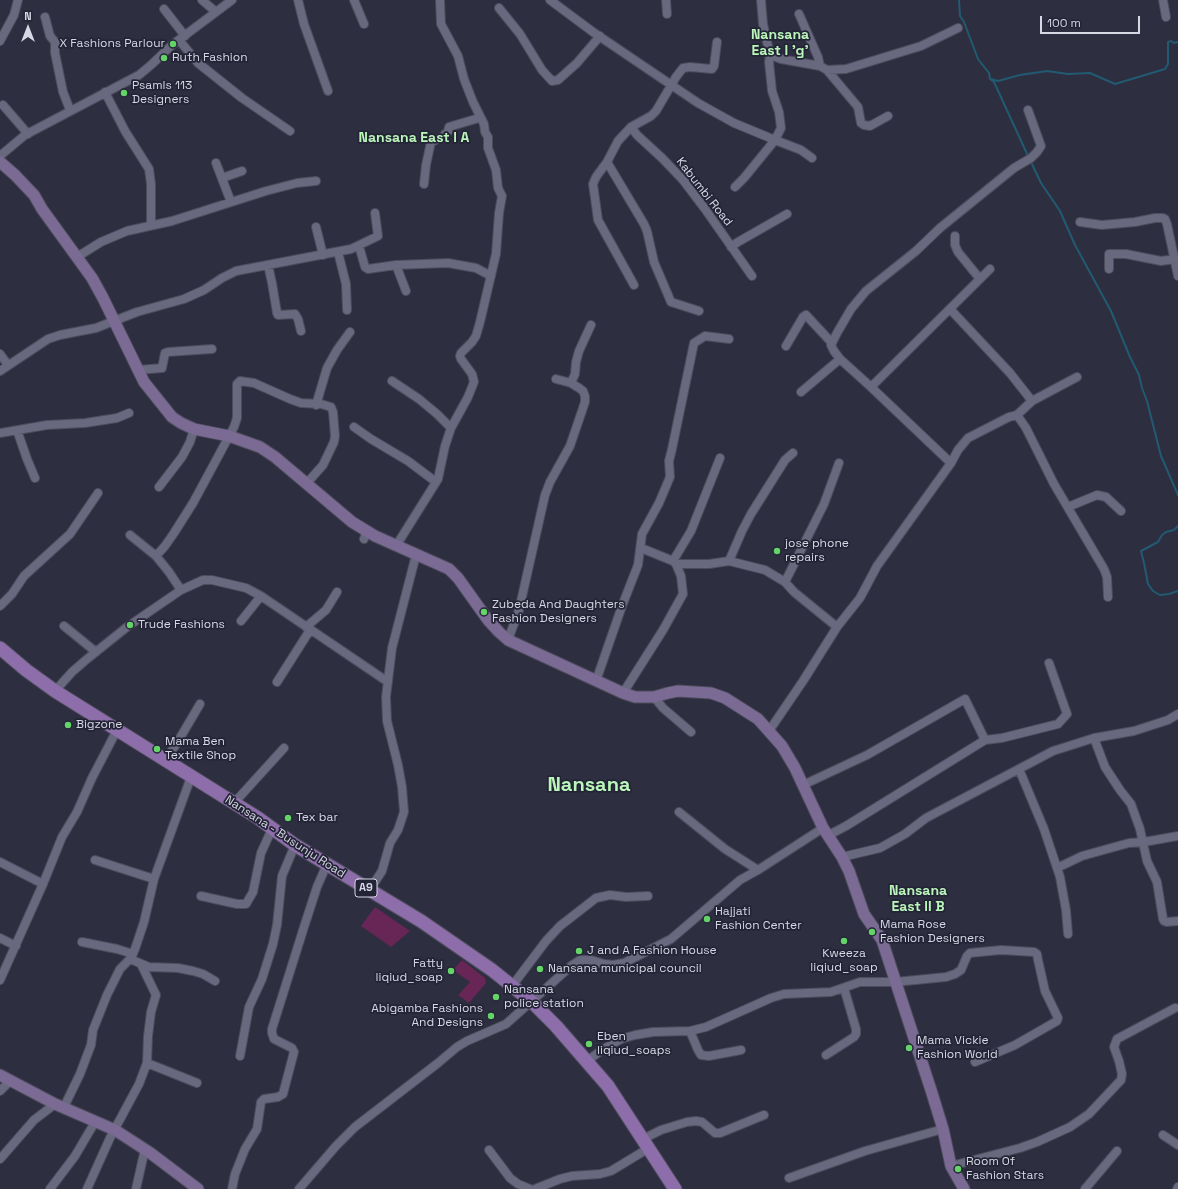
<!DOCTYPE html>
<style>
body{margin:0}
#map{position:relative;width:1178px;height:1189px;overflow:hidden;background:#2e2e41;font-family:"Space Grotesk",sans-serif}
canvas{display:block}
.north{position:absolute;left:8px;top:8px;width:40px;height:40px;-webkit-text-stroke:3px #242437;paint-order:stroke;rotate:0deg;font-size:11px;font-weight:700;line-height:16px;text-align:center;color:#d7d8e4}
.north::after{content:'';display:block;margin:auto;width:14px;height:18px;background:#d7d8e4;clip-path:polygon(50% 0,100% 100%,50% 72%,0 100%)}
.scale{position:absolute;left:1040px;top:16px;width:100px;height:18px;box-sizing:border-box;border:2px solid #d7d8e4;border-top:0;padding-left:5px;font-size:12px;line-height:14px;white-space:nowrap;color:#d7d8e4;-webkit-text-stroke:3px #242437;paint-order:stroke}
</style>
<div id="map">
<canvas width="1178" height="1189"></canvas>
<div class="north">N</div>
<div class="scale">100 m</div>
</div>
<script>
const ctx = document.querySelector('canvas').getContext('2d');
ctx.lineJoin = 'round';
function fill(path, color) {
  ctx.fillStyle = color;
  ctx.fill(path, 'evenodd');
}
function poly(rows) {
  const path = new Path2D();
  for (const r of rows) {
    path.moveTo(r[0], r[1]);
    for (let i = 2; i < r.length; i += 2) path.lineTo(r[i], r[i + 1]);
  }
  return path;
}
function stroke(path, color, width, dash) {
  ctx.strokeStyle = color;
  ctx.lineWidth = width;
  ctx.lineCap = dash ? 'butt' : 'round';
  ctx.setLineDash(dash || []);
  ctx.stroke(path);
}
function label(font, color, halo, rows, align = 'center') {
  ctx.font = font + ' "Space Grotesk",sans-serif';
  ctx.lineWidth = 3.5;
  ctx.setLineDash([]);
  ctx.textBaseline = 'middle';
  ctx.strokeStyle = halo;
  ctx.fillStyle = color;
  for (const [text, x, y, turn = 0] of rows) {
    ctx.save();
    ctx.translate(x, y);
    ctx.rotate((+turn || 0) * Math.PI / 180);
    ctx.textAlign = isNaN(turn) ? turn : align;
    if (halo) ctx.strokeText(text, 0, 0);
    ctx.fillText(text, 0, 0);
    ctx.restore();
  }
}
const green = poly([
 [375,907,410,931,391,947,361,926],
 [462,960,485,978,486,983,469,1003,458,995,470,982,453,970]
]);
const stream = poly([
 [959,0,960,16,964,22,978,59,989,73,990,79,994,82,1028,156],
 [991,79,998,81,1020,75,1047,71,1068,74,1090,73,1115,84,1165,69,1168,64,1168,42,1171,41,1174,43,1178,42],
 [1031,162,1041,183,1060,211,1075,245,1111,311,1130,357,1139,375,1142,388,1147,401,1161,456,1178,495],
 [1178,526,1174,530,1166,532,1162,535,1158,542,1141,551,1144,563,1148,584,1153,591,1160,595,1169,594,1178,591]
]);
const street = poly([
 [202,0,216,12],
 [298,0,304,24,328,91],
 [354,0,364,24],
 [550,0,593,32,698,103,734,123,775,140,781,128,779,112,772,91,769,62,770,55,763,24,761,0],
 [666,0,667,14],
 [1163,0,1166,17],
 [499,8,520,34,542,70,552,81,558,80,577,63,600,36],
 [164,9,185,36],
 [799,14,818,57,820,66],
 [45,17,50,36,55,42,55,53,63,92,70,110],
 [179,40,198,63,242,98,290,131],
 [0,41,14,15,18,0],
 [770,55,781,59,820,66,827,70,846,69,921,46,958,28],
 [827,70,858,107,861,123,864,125,870,126,888,116],
 [105,92,125,131,149,169,151,184,151,225],
 [3,105,28,134],
 [631,127,637,135,662,158,683,180,705,209,752,276],
 [0,156,25,135,139,75,151,65,172,45,232,0],
 [607,162,644,224,647,231,654,262,671,302,699,311],
 [216,163,231,202],
 [222,178,242,171],
 [424,184,426,165,431,142,443,137,445,134,448,132,449,127,452,126,479,118],
 [735,187,744,178,775,140,801,150,812,158],
 [1080,222,1102,225,1135,222,1155,218,1163,218,1165,219,1167,224,1178,276],
 [316,227,323,255],
 [955,236,955,245,958,252,980,279],
 [359,246,365,267,368,269,396,265,448,263,476,268,491,276],
 [731,247,738,242,787,214],
 [338,252,346,284,347,310],
 [77,257,101,242,127,231,172,221,266,191,297,183,316,181],
 [268,265,272,283,277,313,278,315,295,314,298,319,301,331],
 [396,265,406,291],
 [1109,269,1109,254,1126,254,1161,261,1175,259],
 [634,285,598,220,593,184,596,177,607,162,618,141,631,127,651,116,656,111,676,77,683,68,690,67,712,69,714,66,717,42],
 [950,309,1010,373,1032,401],
 [786,346,803,317,806,315,832,343],
 [0,354,8,365],
 [138,370,162,368,165,353,168,352,212,349],
 [0,371,48,339,60,335,96,328,137,312,184,299,204,290,222,278,236,271,351,249,378,236,375,213],
 [392,381,419,399,437,414,451,428],
 [571,383,575,374,576,362,579,351,591,325],
 [871,387,990,269],
 [801,392,840,359],
 [316,405,327,368,337,350,350,332],
 [1017,415,1032,401,1077,377],
 [354,427,371,439,408,461,436,482],
 [17,430,27,459,35,478],
 [0,433,47,425,85,423,117,418,129,413],
 [951,463,871,387,840,359,834,351,831,345,837,333,851,309,866,291,916,251,940,228,1014,168,1031,158,1037,152,1041,146,1028,110],
 [159,487,182,457,190,442,194,429],
 [1068,507,1097,495,1106,497,1121,511],
 [130,535,156,556],
 [364,539,367,531],
 [396,546,438,479,445,446,451,428,468,397,474,382,472,374,461,359,460,356,461,353,472,342,476,336,480,322,496,254,499,213,502,196,498,188,496,170,488,148,488,137,485,132,484,124,473,102,464,79,458,56,441,24,440,0],
 [673,561,691,531,720,458],
 [729,561,742,531,751,514,785,460,793,453],
 [676,564,709,564,729,561,765,570,785,582,794,592,837,627],
 [785,582,824,504,839,463],
 [181,590,169,572,156,556,165,546,174,533,193,503,234,427,237,418,237,384,240,381,254,383,290,399,301,403,321,404,331,407,333,412,335,436,334,442,323,465,307,483],
 [0,606,12,594,24,576,70,534,98,493],
 [241,621,261,596],
 [64,626,96,652],
 [306,627,326,610,337,592],
 [508,640,519,610,545,495,550,482,570,446,585,402,585,396,583,391,579,388,571,383,556,379],
 [596,681,622,606,638,565,642,534,659,503,670,477,669,461,672,449,694,343,705,336,729,339],
 [277,682,310,630],
 [55,691,72,672,87,659,127,627,181,590,203,580,212,580,246,588,261,596,388,682],
 [623,693,663,630,683,594,681,576,676,564,673,561,641,548],
 [654,697,663,708,691,732],
 [769,731,803,681,837,627,860,598,877,566,951,463,958,450,968,438,1009,417,1017,415,1026,428,1054,484,1104,569,1107,577,1108,597],
 [1094,738,1105,767,1120,790,1131,804,1140,829,1147,861,1157,882,1163,919,1164,921,1167,922,1178,921],
 [165,761,177,743,200,704],
 [1019,769,1044,829,1060,877,1066,910,1068,934],
 [803,785,867,755,965,699,985,740],
 [234,803,284,748],
 [679,812,725,849,758,870],
 [827,836,846,826,985,740,1002,738,1058,724,1067,714,1049,663],
 [842,857,880,848,905,834,926,818,1053,751,1094,738,1134,731,1168,720,1178,714],
 [95,860,154,879],
 [0,862,43,884],
 [1057,868,1082,856,1118,846,1129,843,1144,842,1178,836],
 [369,891,382,871,390,843,398,830,404,812,402,787,398,765,387,721,386,697,392,648,416,555],
 [201,896,237,904,246,904,253,892,261,853,272,829],
 [0,938,16,946],
 [82,942,117,949,133,954],
 [130,959,149,967,178,968,193,971,203,974,215,981],
 [0,980,43,884,62,837,77,812,92,778,117,730],
 [512,986,546,941,560,926,596,898,610,895,626,897,648,896],
 [690,1031,698,1050,701,1055,709,1056,741,1050],
 [826,1055,854,1037,856,1034,856,1029,844,988],
 [240,1056,249,1007,262,979,273,944,277,925,282,876,295,845],
 [587,1061,602,1050,621,1039,635,1035,653,1032,690,1031,706,1027,771,998,784,994,831,992,860,982,895,982,946,977,955,974,961,970,967,956,970,953,1001,950,1034,952,1037,954,1038,960,1045,991,1058,1018,1057,1021,1015,1045,975,1062],
 [147,1063,197,1083],
 [0,1091,10,1081],
 [64,1107,80,1074,91,1045,93,1030,107,995,120,969,130,959,135,949,144,922,154,879,191,777],
 [1163,1135,1178,1145],
 [643,1139,661,1130,687,1122,696,1121,702,1122,715,1133,720,1133,764,1115],
 [489,1150,510,1178,518,1184,530,1189],
 [0,1159,34,1120,55,1104],
 [951,1166,1020,1148,1037,1142,1070,1127,1089,1114,1121,1080,1122,1074,1119,1061,1114,1047,1117,1039,1175,1008],
 [789,1178,865,1151,943,1129],
 [50,1189,75,1156,95,1122],
 [87,1189,110,1138,139,1084,147,1063,148,1036,151,1012,156,995,141,964],
 [136,1189,145,1149],
 [232,1189,235,1174,245,1149,257,1129,261,1102,264,1099,278,1097,283,1094,284,1090,294,1052,292,1048,274,1039,272,1033,272,1029,304,927,317,887,327,864],
 [299,1189,336,1146,355,1127,438,1063,457,1047,467,1041,506,1024,571,966,580,960,591,960,604,964,613,965,624,963,671,939,740,880,758,870,823,828],
 [535,1189,560,1179,572,1176,600,1174,611,1171,649,1148],
 [1085,1189,1117,1151],
 [1177,1189,1178,1187]
]);
const secondary = poly([
 [0,162,15,175,34,195,42,209,92,278,103,298,144,382,172,417,181,423,194,429,229,436,260,447,275,457,352,522,375,536,449,569,458,578,488,620,499,632,508,640,623,693,635,697,654,697,668,693,678,691,711,693,725,698,758,719,782,746,795,768,823,828,842,857,849,871,864,914,882,940,931,1090,943,1129,951,1166,964,1189],
 [0,1075,55,1104,115,1130,149,1152,198,1189]
]);
const primary = poly([
 [0,648,26,670,55,691,258,818,295,845,421,921,492,970,532,1002,556,1026,608,1086,675,1189]
]);
const markers = [
 [173,44,4,"#64d468"],
 [164,58,4,"#64d468"],
 [124,93,4,"#64d468"],
 [777,551,4,"#64d468"],
 [484,612,4,"#64d468"],
 [130,625,4,"#64d468"],
 [68,725,4,"#64d468"],
 [157,749,4,"#64d468"],
 [288,818,4,"#64d468"],
 [707,919,4,"#64d468"],
 [872,932,4,"#64d468"],
 [844,941,4,"#64d468"],
 [579,951,4,"#64d468"],
 [540,969,4,"#64d468"],
 [451,971,4,"#64d468"],
 [496,997,4,"#64d468"],
 [491,1016,4,"#64d468"],
 [589,1044,4,"#64d468"],
 [909,1048,4,"#64d468"],
 [958,1169,4,"#64d468"]
];
const shields = [
 [366,888,22]
];
const shieldNames = [
 ["A9",366,888]
];
const poiNames = [
 ["X Fashions Parlour",165,44,"right"],
 ["Ruth Fashion",172,58],
 ["Psamls 113",132,86],
 ["Designers",132,100],
 ["jose phone",785,544],
 ["repairs",785,558],
 ["Zubeda And Daughters",492,605],
 ["Fashion Designers",492,619],
 ["Trude Fashions",138,625],
 ["Bigzone",76,725],
 ["Mama Ben",165,742],
 ["Textile Shop",165,756],
 ["Tex bar",296,818],
 ["Hajjati",715,912],
 ["Fashion Center",715,926],
 ["Mama Rose",880,925],
 ["Fashion Designers",880,939],
 ["J and A Fashion House",587,951],
 ["Kweeza",844,954,"center"],
 ["liqiud_soap",844,968,"center"],
 ["Fatty",443,964,"right"],
 ["liqiud_soap",443,978,"right"],
 ["Nansana municipal council",548,969],
 ["Nansana",504,990],
 ["police station",504,1004],
 ["Abigamba Fashions",483,1009,"right"],
 ["And Designs",483,1023,"right"],
 ["Eben",597,1037],
 ["liqiud_soaps",597,1051],
 ["Mama Vickie",917,1041],
 ["Fashion World",917,1055],
 ["Room Of",966,1162],
 ["Fashion Stars",966,1176]
];
const streetNames = [
 ["Kabumbi Road",704,192,52],
 ["Nansana - Busunju Road",285,837,33]
];
const quarterNames = [
 ["Nansana",780,35],
 ["East I 'g'",780,51],
 ["Nansana East I A",414,138],
 ["Nansana",918,891],
 ["East II B",918,907]
];
const townNames = [
 ["Nansana",589,786]
];
fill(green, '#672655');
stroke(stream, '#225a71', 2);
stroke(street, '#4c4c5c', 10);
stroke(secondary, '#4c4c5c', 13);
stroke(primary, '#4c4c5c', 15);
stroke(street, '#68687e', 8);
stroke(secondary, '#7b6b94', 11);
stroke(primary, '#8e6eaa', 13);
for (const [x, y, r, color] of markers) {
  const dot = new Path2D();
  dot.arc(x, y, r, 0, 2 * Math.PI);
  ctx.fillStyle = color;
  ctx.fill(dot);
  stroke(dot, '#242437', 1.5);
}
for (const [x, y, w] of shields) {
  const box = new Path2D();
  box.roundRect(x - w / 2, y - 9, w, 18, 3);
  ctx.fillStyle = '#242437';
  ctx.fill(box);
  stroke(box, '#d7d8e4', 1);
}
label('bold 11px', '#d7d8e4', null, shieldNames);
label('12px', '#d7d8e4', '#242437', poiNames, 'left');
label('12px', '#d7d8e4', '#242437', streetNames);
label('bold 14px', '#baf5b9', '#242437', quarterNames);
label('bold 20px', '#baf5b9', '#242437', townNames);
</script>
